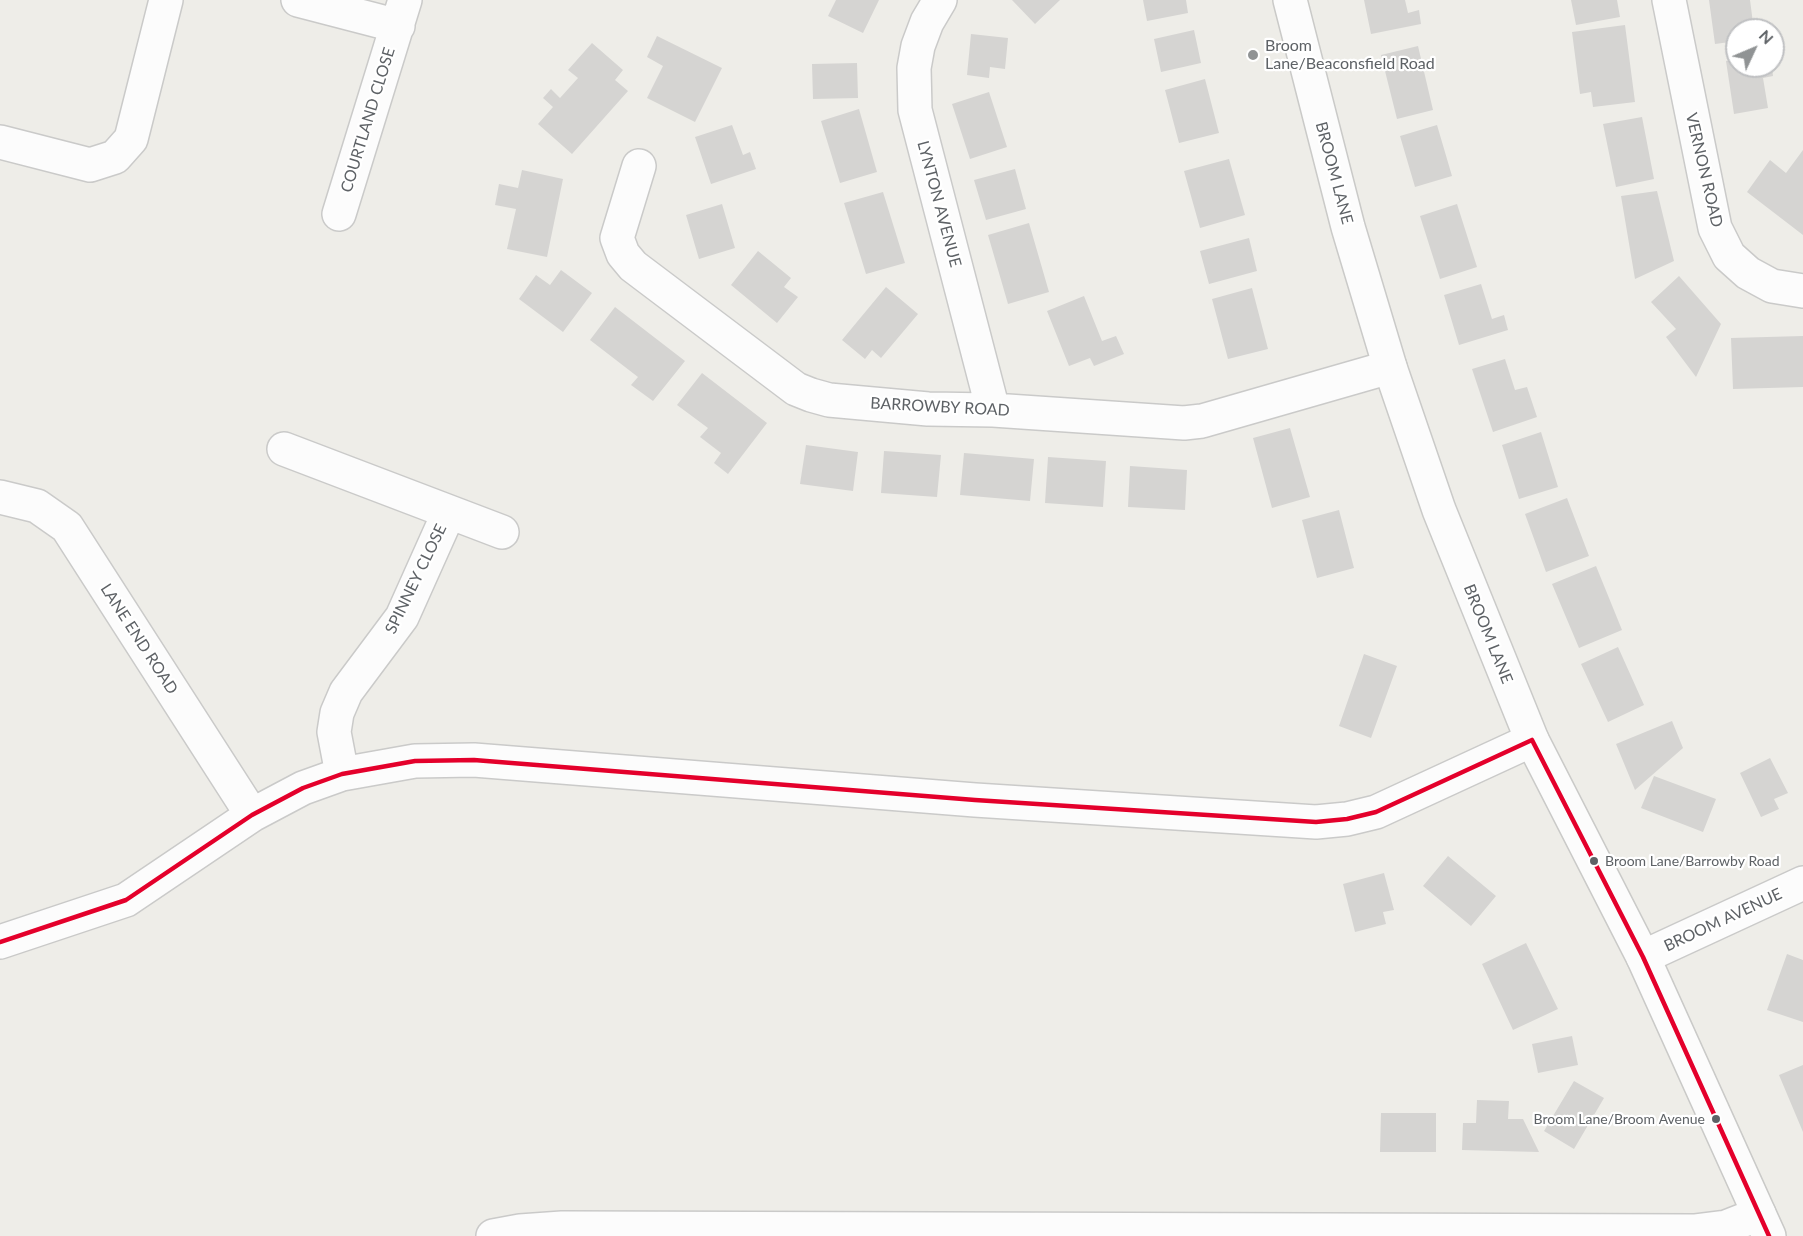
<!DOCTYPE html>
<style>
body{margin:0}
#map{position:relative;width:1803px;height:1236px;overflow:hidden;background:#eeede8;font-family:Lato,sans-serif}
canvas{display:block}
.north{position:absolute;left:1725px;top:18px;width:60px;height:60px;box-sizing:border-box;background:#fff;border:2px solid #bfc0c2;border-radius:50%;rotate:46deg;font-size:16px;font-weight:700;line-height:24px;text-align:center;color:#5e6266}
.north::after{content:'';display:block;margin:auto;width:21px;height:27px;background:#909394;clip-path:polygon(50% 0,100% 100%,50% 72%,0 100%)}
</style>
<div id="map">
<canvas width="1803" height="1236"></canvas>
<div class="north">N</div>
</div>
<script>
const ctx = document.querySelector('canvas').getContext('2d');
ctx.lineJoin = 'round';
function fill(path, color) {
  ctx.fillStyle = color;
  ctx.fill(path, 'evenodd');
}
function poly(rows) {
  const path = new Path2D();
  for (const r of rows) {
    path.moveTo(r[0], r[1]);
    for (let i = 2; i < r.length; i += 2) path.lineTo(r[i], r[i + 1]);
  }
  return path;
}
function stroke(path, color, width, dash) {
  ctx.strokeStyle = color;
  ctx.lineWidth = width;
  ctx.lineCap = dash ? 'butt' : 'round';
  ctx.setLineDash(dash || []);
  ctx.stroke(path);
}
function label(font, color, halo, rows, align = 'center') {
  ctx.font = font + ' Lato,sans-serif';
  ctx.lineWidth = 4.5;
  ctx.setLineDash([]);
  ctx.textBaseline = 'middle';
  ctx.strokeStyle = halo;
  ctx.fillStyle = color;
  for (const [text, x, y, turn = 0] of rows) {
    ctx.save();
    ctx.translate(x, y);
    ctx.rotate((+turn || 0) * Math.PI / 180);
    ctx.textAlign = isNaN(turn) ? turn : align;
    if (halo) ctx.strokeText(text, 0, 0);
    ctx.fillText(text, 0, 0);
    ctx.restore();
  }
}
const building = poly([
 [836,0,879,0,863,33,828,16],
 [1012,0,1060,0,1035,24],
 [1143,0,1186,0,1188,13,1147,21],
 [1364,0,1405,0,1408,13,1419,10,1421,24,1371,34],
 [1571,0,1617,0,1620,17,1576,25],
 [1709,0,1750,0,1753,23,1764,21,1765,30,1737,30,1737,41,1715,44],
 [1625,25,1635,102,1593,107,1591,92,1580,94,1572,32],
 [1194,30,1201,63,1161,72,1154,39],
 [971,34,1008,38,1005,69,990,67,989,78,967,75],
 [657,36,722,68,695,122,647,98,663,66,647,57],
 [592,43,623,70,615,80,628,91,572,154,538,124,553,107,543,98,551,89,560,98,578,78,568,70],
 [1418,46,1433,110,1397,119,1381,55],
 [1737,59,1737,66,1772,66,1773,76,1763,78,1768,108,1734,114,1726,61],
 [857,63,858,98,813,99,812,64],
 [1205,79,1219,133,1179,143,1165,90],
 [989,92,1007,147,970,159,952,104],
 [859,109,877,172,840,183,821,121],
 [1642,117,1654,179,1616,187,1603,124],
 [732,125,743,155,750,152,756,169,711,184,695,137],
 [1437,125,1452,176,1415,187,1400,136],
 [1803,150,1803,235,1747,192,1770,160,1786,173],
 [1229,159,1245,215,1200,228,1184,171],
 [1015,169,1026,209,986,220,974,180],
 [522,170,563,179,547,257,507,249,516,209,495,205,499,184,518,188],
 [1657,191,1674,261,1635,279,1621,196],
 [883,192,905,263,866,274,844,203],
 [722,204,735,248,699,259,686,215],
 [1457,204,1477,267,1440,279,1420,216],
 [1029,223,1049,292,1008,304,988,235],
 [1249,238,1257,271,1209,284,1200,251],
 [758,251,791,278,784,287,798,297,777,323,731,285],
 [561,270,592,293,563,332,519,299,536,275,550,285],
 [1679,276,1721,324,1696,377,1666,337,1676,329,1651,302],
 [1481,284,1492,319,1504,315,1508,330,1459,345,1444,295],
 [886,287,918,314,881,358,872,350,865,359,842,340],
 [1252,288,1268,349,1228,359,1212,299],
 [1084,296,1102,341,1116,336,1124,354,1094,366,1090,358,1069,366,1047,311],
 [615,307,685,361,653,401,631,385,638,377,590,340],
 [1803,336,1803,387,1733,389,1731,338],
 [1505,359,1515,390,1527,387,1537,417,1493,432,1472,369],
 [702,373,767,423,728,474,714,463,721,453,700,437,708,428,677,405],
 [1290,428,1310,497,1272,508,1253,438],
 [1541,432,1558,487,1519,499,1502,445],
 [806,445,858,452,853,491,800,484],
 [884,451,941,455,937,497,881,493],
 [964,453,1034,459,1030,501,960,495],
 [1048,457,1106,461,1103,507,1045,503],
 [1130,466,1187,470,1185,510,1128,507],
 [1567,498,1589,556,1546,572,1525,514],
 [1339,510,1354,568,1317,578,1302,520],
 [1596,566,1622,630,1579,648,1552,584],
 [1618,647,1644,705,1608,722,1581,664],
 [1364,654,1397,666,1371,738,1339,726],
 [1672,721,1683,748,1635,790,1616,744],
 [1770,758,1788,793,1774,799,1779,809,1761,817,1740,773],
 [1654,776,1716,799,1703,832,1641,808],
 [1448,856,1496,896,1471,926,1423,886],
 [1384,873,1394,910,1383,912,1386,924,1355,932,1343,884],
 [1526,943,1558,1009,1513,1030,1482,964],
 [1787,954,1803,960,1803,1022,1767,1010],
 [1572,1036,1578,1065,1538,1073,1532,1044],
 [1803,1065,1803,1132,1779,1075],
 [1574,1081,1604,1098,1574,1149,1544,1131],
 [1477,1100,1509,1101,1508,1119,1523,1119,1539,1152,1462,1150,1463,1123,1476,1123],
 [1381,1113,1436,1113,1436,1152,1380,1152]
]);
const minor = poly([
 [298,0,398,26],
 [940,0,927,22,918,46,914,68,915,110,993,410],
 [1669,0,1715,228,1729,256,1748,273,1772,286,1803,291],
 [0,142,90,165,115,157,131,139,166,0],
 [639,166,617,238,623,254,633,266,796,389,811,395,829,400,928,409,993,410,1184,423,1202,421,1390,367],
 [339,214,405,0],
 [284,449,502,532],
 [0,497,37,506,67,527,252,815],
 [342,774,334,732,337,713,346,692,402,617,449,512],
 [0,942,126,900,252,815,303,788,342,774,415,761,474,760,975,800,1316,822,1347,819,1376,812,1532,740],
 [1643,957,1803,883],
 [493,1236,520,1231,562,1228,1694,1231,1726,1227,1759,1214]
]);
const secondary = poly([
 [1290,0,1348,227,1390,367,1439,510,1532,740,1643,957,1769,1236]
]);
const bus1 = poly([
 [1532,740,1643,957,1769,1236],
 [0,942,126,900,252,815,303,788,342,774,415,761,474,760,975,800,1316,822,1347,819,1376,812,1532,740]
]);
const markers = [
 [1253,55,6,"#909394"],
 [1594,861,5,"#5e6266"],
 [1716,1119,5,"#5e6266"]
];
const busNames = [
 ["Broom Lane/Barrowby Road",1605,861],
 ["Broom Lane/Broom Avenue",1705,1119,"right"]
];
const poiNames = [
 ["Broom",1265,46],
 ["Lane/Beaconsfield Road",1265,64]
];
const streetNames = [
 ["COURTLAND CLOSE",368,120,-73],
 ["VERNON ROAD",1704,170,77],
 ["BROOM LANE",1334,173,75],
 ["LYNTON AVENUE",939,204,75],
 ["BARROWBY ROAD",940,407,3],
 ["SPINNEY CLOSE",416,579,-64],
 ["BROOM LANE",1488,634,68],
 ["LANE END ROAD",139,639,57],
 ["BROOM AVENUE",1723,920,-25]
];
fill(building, '#d5d4d2');
stroke(minor, '#cacac9', 36);
stroke(secondary, '#cacac8', 36);
stroke(minor, '#fcfcfc', 33);
stroke(secondary, '#fcfcfc', 33);
stroke(bus1, '#e4002b', 4.5);
for (const [x, y, r, color] of markers) {
  const dot = new Path2D();
  dot.arc(x, y, r, 0, 2 * Math.PI);
  ctx.fillStyle = color;
  ctx.fill(dot);
  stroke(dot, '#fff', 2);
}
label('14px', '#5e6266', '#fff', busNames, 'left');
label('16px', '#5e6266', '#fff', poiNames, 'left');
label('16px', '#5e6266', '#fff', streetNames);
</script>
